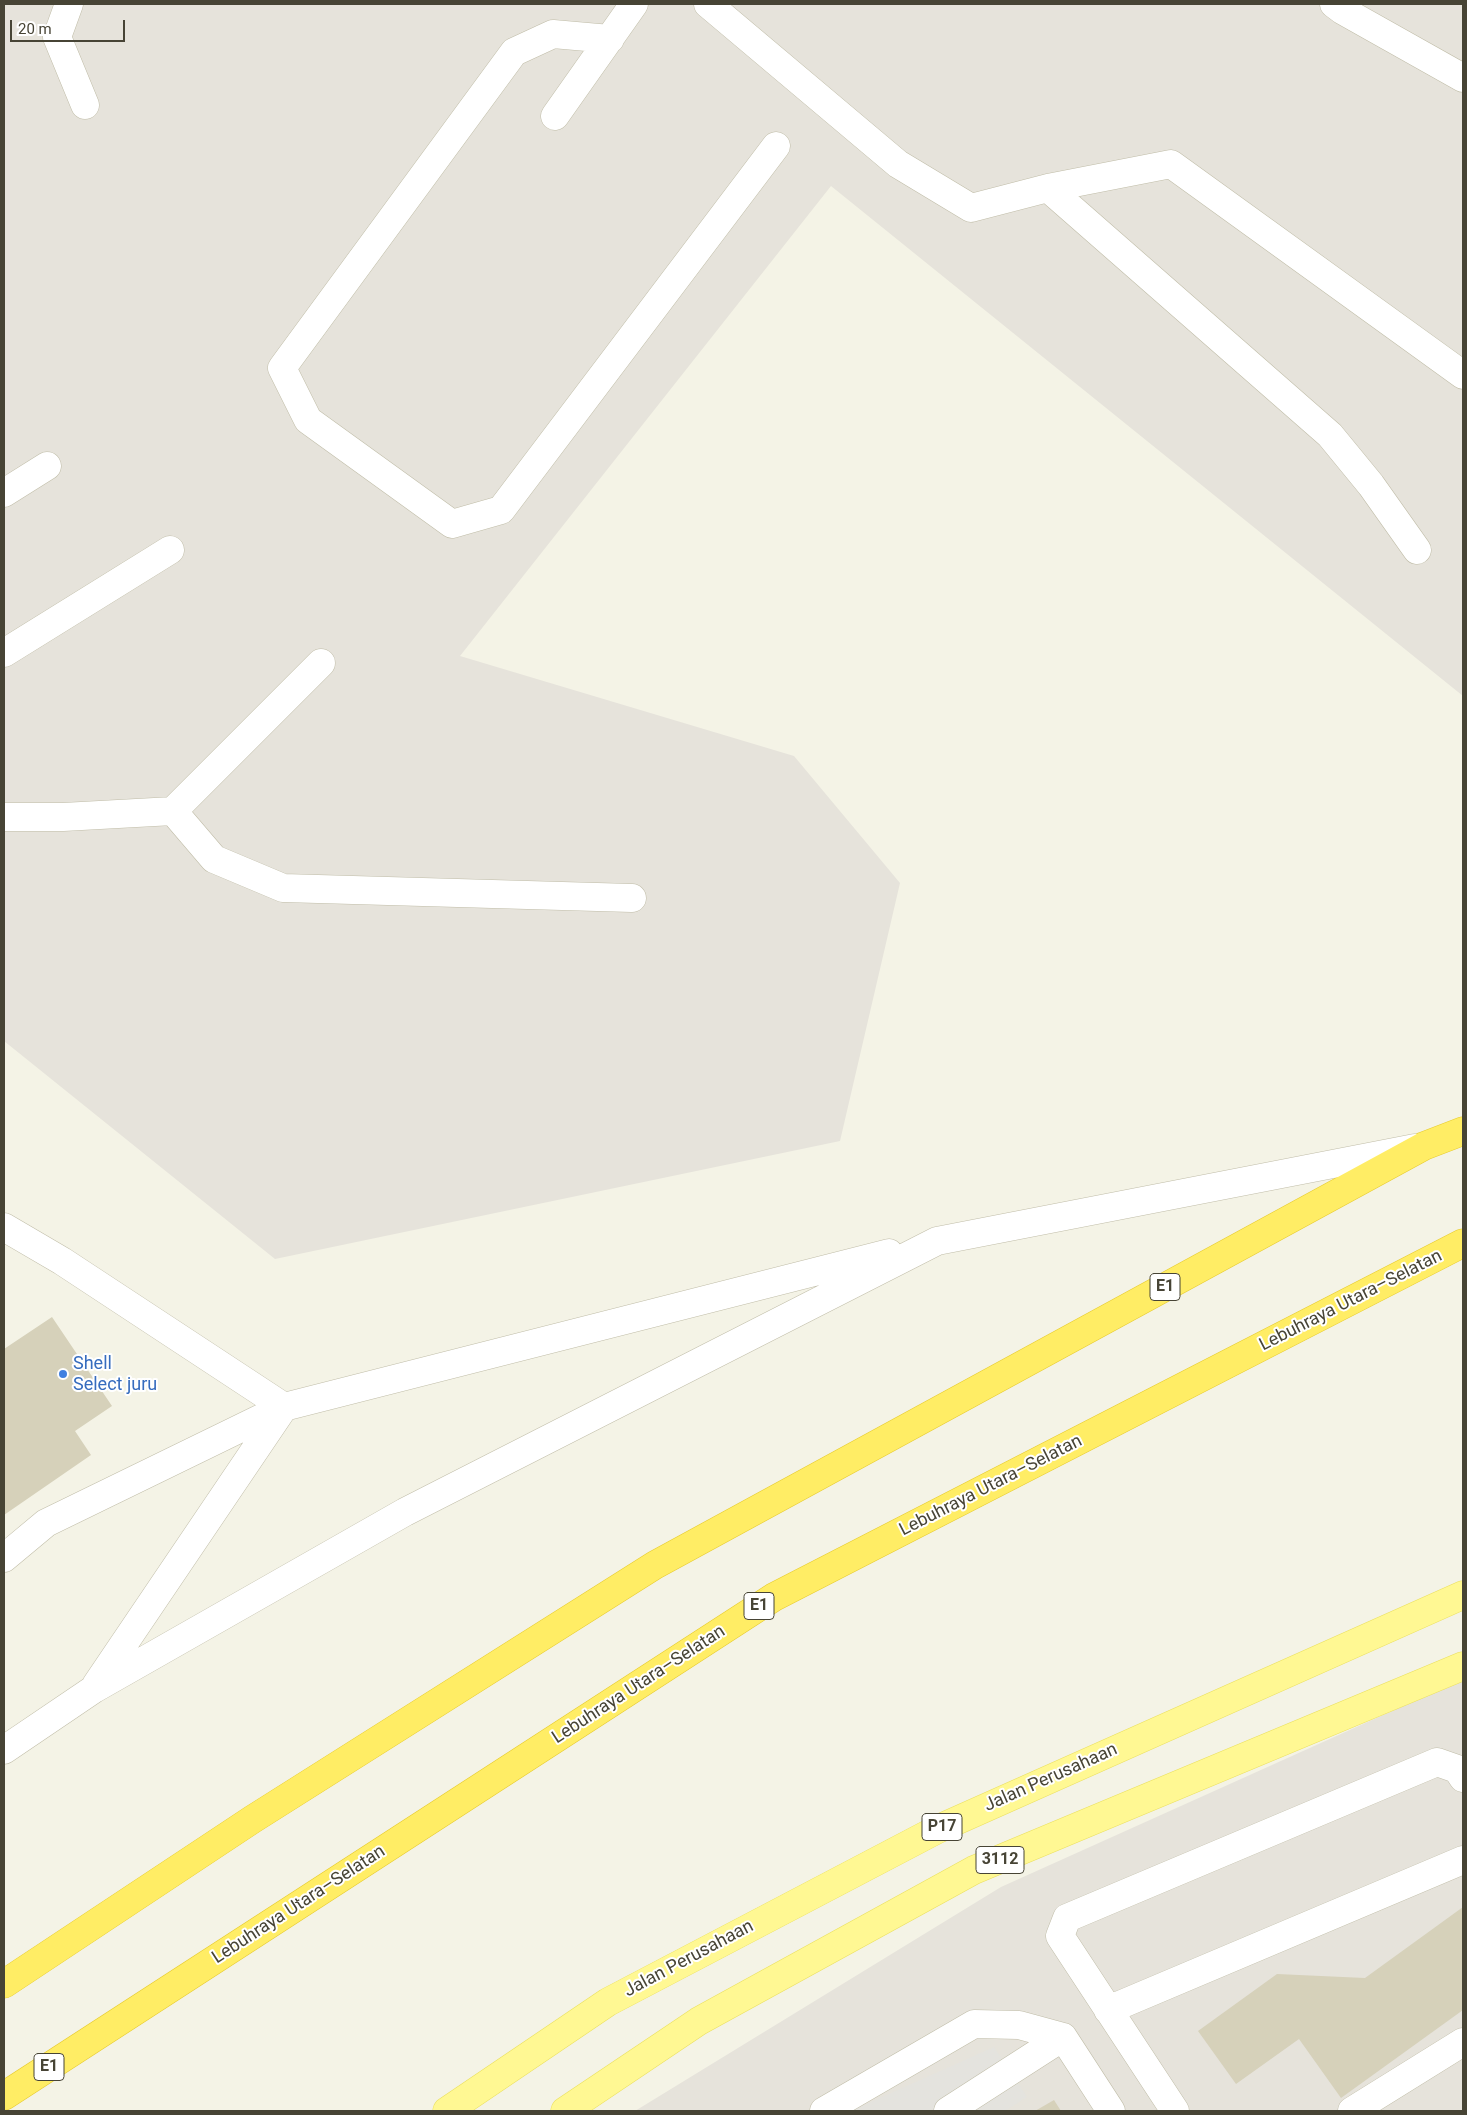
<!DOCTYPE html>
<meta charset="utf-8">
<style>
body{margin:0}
#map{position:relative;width:1467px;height:2115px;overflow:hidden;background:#f4f3e6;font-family:Roboto,sans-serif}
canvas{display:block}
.frame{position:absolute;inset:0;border:5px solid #474435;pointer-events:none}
.scale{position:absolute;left:10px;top:20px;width:115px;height:22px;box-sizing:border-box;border:2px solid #474435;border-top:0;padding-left:6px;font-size:15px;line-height:18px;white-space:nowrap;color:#474435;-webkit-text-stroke:4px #fff;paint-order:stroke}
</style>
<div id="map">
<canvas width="1467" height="2115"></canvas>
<div class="frame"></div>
<div class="scale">20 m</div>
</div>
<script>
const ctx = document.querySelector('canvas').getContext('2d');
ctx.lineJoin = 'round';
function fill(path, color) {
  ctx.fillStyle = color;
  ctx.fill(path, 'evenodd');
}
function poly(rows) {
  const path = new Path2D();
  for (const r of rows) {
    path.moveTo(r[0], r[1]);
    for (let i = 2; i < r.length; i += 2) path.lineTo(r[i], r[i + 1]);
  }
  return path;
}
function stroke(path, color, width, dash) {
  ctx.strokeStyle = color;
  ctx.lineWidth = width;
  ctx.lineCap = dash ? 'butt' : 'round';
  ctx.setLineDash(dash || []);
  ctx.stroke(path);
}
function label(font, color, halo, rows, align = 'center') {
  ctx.font = font + ' Roboto,sans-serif';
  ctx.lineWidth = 4;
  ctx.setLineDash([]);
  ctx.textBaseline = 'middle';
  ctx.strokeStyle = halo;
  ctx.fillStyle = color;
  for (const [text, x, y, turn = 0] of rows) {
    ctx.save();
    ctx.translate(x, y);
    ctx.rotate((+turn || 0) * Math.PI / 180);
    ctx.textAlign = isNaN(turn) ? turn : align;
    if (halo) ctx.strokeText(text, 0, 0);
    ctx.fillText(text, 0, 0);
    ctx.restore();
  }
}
const industrial = poly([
 [4,4,1463,4,1463,696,831,186,460,656,794,756,900,883,840,1141,275,1259,4,1041],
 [1463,1679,1463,2111,635,2111,1001,1887]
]);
const parking = poly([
 [994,2047,1027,2097,1005,2111,851,2111]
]);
const building = poly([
 [52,1317,112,1406,75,1431,91,1455,4,1515,4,1349],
 [1463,1907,1463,2010,1341,2098,1299,2039,1236,2084,1198,2031,1277,1974,1365,1978],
 [1054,2100,1061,2111,1035,2111]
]);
const minor = poly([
 [69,4,57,37,85,105],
 [708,4,898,164,971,208,1048,188,1171,164,1463,375],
 [1334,4,1342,10,1463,78],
 [610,39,553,34,514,52,282,368,308,420,452,524,501,510,776,146],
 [555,116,634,4],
 [1048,188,1330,435,1371,485,1417,550],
 [4,493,47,466],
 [4,653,170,550],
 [173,811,214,859,283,888,632,898],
 [4,817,63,817,173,811,321,663],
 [4,1227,62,1261,284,1407,96,1685],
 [4,1558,46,1523,284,1407,889,1253],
 [4,1750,94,1689,405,1512,937,1241,1415,1148],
 [1108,2010,1463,1860],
 [824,2111,974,2024,1019,2025,1063,2037,1111,2111],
 [948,2111,1063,2037],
 [1175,2111,1060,1936,1067,1918,1437,1762,1457,1769,1463,1778],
 [1352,2111,1463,2042]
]);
const major = poly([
 [447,2111,608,2002,938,1829,1463,1595],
 [565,2111,699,2021,974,1870,1463,1666]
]);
const highway = poly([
 [4,1984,253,1819,655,1565,1424,1146,1463,1131],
 [4,2096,774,1597,1463,1243]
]);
const markers = [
 [63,1374,5,"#3f7fe0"]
];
const shields = [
 [1165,1287,30],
 [759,1606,30],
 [942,1827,40],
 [1000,1860,48],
 [49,2067,30]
];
const shieldNames = [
 ["E1",1165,1287],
 ["E1",759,1606],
 ["P17",942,1827],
 ["3112",1000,1860],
 ["E1",49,2067]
];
const streetNames = [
 ["Lebuhraya Utara–Selatan",1351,1301,-27],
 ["Lebuhraya Utara–Selatan",991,1486,-27],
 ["Lebuhraya Utara–Selatan",639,1685,-33],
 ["Jalan Perusahaan",1051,1778,-24],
 ["Lebuhraya Utara–Selatan",299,1905,-33],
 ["Jalan Perusahaan",689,1959,-28]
];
const shopNames = [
 ["Shell",73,1364],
 ["Select juru",73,1385]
];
fill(industrial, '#e6e3db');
fill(parking, '#e4e3de');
fill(building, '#d6d1ba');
stroke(minor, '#c0bda8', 29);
stroke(major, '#eadf5d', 29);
stroke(highway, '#e6ca2e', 29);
stroke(minor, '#fff', 28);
stroke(major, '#fff893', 28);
stroke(highway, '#ffed65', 28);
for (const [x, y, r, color] of markers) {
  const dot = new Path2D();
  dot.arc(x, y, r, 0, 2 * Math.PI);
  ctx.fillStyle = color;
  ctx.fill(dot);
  stroke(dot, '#fff', 2);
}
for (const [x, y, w] of shields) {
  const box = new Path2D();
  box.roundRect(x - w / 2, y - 13.5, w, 27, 4);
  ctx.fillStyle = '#fff';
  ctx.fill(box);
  stroke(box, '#474435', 1);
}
label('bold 16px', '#474435', null, shieldNames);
label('18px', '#474435', '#fff', streetNames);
label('18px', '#366cbe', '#fff', shopNames, 'left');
</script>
